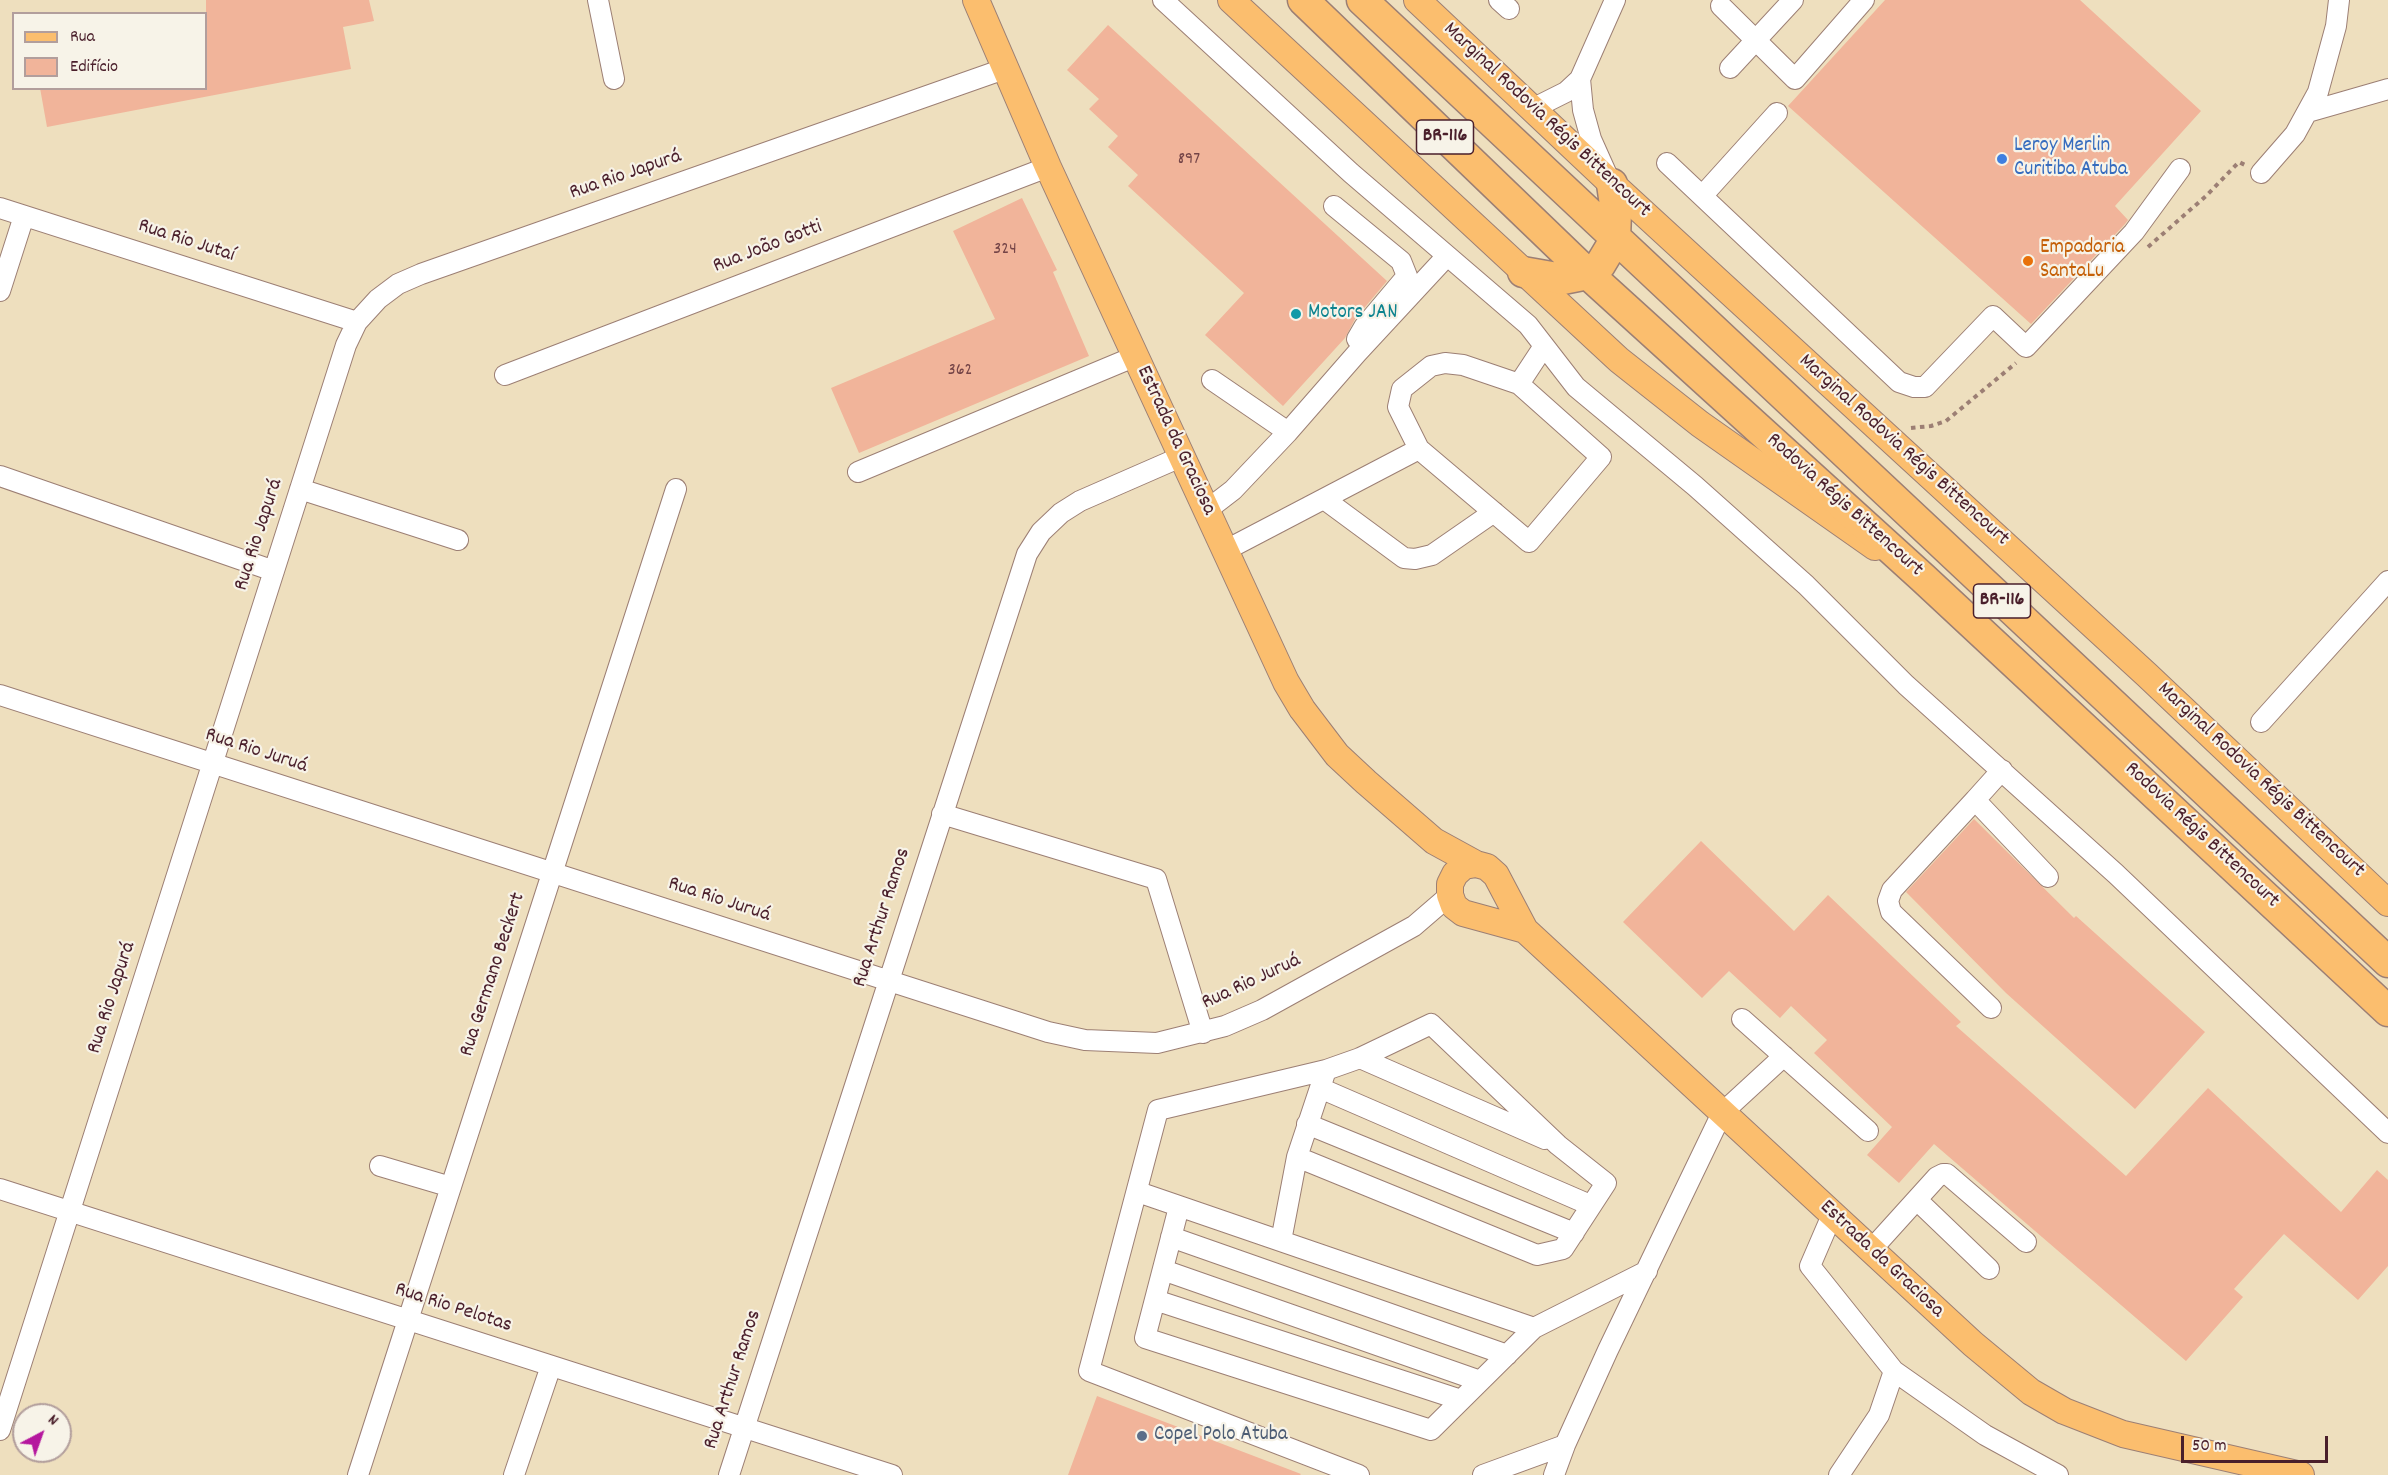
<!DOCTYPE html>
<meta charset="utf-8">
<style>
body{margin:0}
#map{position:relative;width:2388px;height:1475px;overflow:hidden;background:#eedfbe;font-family:Dekko,sans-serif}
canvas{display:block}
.legend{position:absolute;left:12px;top:12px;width:195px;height:78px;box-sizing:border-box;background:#f7f3e8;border:2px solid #b29e9c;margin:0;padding:8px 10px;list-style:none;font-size:18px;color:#4a1f2b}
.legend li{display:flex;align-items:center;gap:12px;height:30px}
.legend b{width:30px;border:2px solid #b29e9c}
.north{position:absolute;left:12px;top:1403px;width:60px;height:60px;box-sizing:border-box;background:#f7f3e8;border:2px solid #b29e9c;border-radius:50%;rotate:41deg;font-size:16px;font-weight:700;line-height:24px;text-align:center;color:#4a1f2b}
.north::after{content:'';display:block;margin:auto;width:21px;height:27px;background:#b5179e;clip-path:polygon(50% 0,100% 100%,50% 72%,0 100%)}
.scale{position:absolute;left:2181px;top:1436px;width:147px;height:27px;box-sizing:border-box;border:3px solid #4a1f2b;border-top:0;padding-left:8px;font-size:18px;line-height:21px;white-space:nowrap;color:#4a1f2b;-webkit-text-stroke:4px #f7f3e8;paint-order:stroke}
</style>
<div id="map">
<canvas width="2388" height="1475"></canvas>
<ul class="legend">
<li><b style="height:8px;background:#fbbe6e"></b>Rua</li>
<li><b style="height:16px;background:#f1b49a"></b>Edifício</li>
</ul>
<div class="north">N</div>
<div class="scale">50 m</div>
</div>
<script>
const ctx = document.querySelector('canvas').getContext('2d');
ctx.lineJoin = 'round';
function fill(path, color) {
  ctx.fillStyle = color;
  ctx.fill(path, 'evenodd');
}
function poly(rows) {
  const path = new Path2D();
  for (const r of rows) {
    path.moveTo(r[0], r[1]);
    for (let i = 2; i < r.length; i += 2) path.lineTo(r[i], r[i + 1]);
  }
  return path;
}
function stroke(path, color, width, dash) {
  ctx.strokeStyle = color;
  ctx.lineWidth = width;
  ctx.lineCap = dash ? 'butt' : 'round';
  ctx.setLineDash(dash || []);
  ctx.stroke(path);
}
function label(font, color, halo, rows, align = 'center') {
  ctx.font = font + ' Dekko,sans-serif';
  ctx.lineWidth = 4.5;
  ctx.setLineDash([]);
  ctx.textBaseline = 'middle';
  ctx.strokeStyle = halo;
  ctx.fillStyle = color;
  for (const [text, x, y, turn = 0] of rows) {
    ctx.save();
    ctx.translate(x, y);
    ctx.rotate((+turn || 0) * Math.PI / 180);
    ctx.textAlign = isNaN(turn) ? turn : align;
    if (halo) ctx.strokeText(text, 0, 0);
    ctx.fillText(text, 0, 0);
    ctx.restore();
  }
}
const building = poly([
 [206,0,369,0,374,21,343,27,351,69,47,127,40,88,206,88],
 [1885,0,2080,0,2201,111,2115,206,2128,220,2125,224,2031,324,1788,106],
 [1108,25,1387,281,1355,319,1345,338,1283,406,1205,335,1244,293,1128,186,1138,175,1108,147,1118,136,1089,109,1099,99,1067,70],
 [1022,198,1057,270,1053,272,1089,356,859,453,831,388,995,319,953,231],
 [1974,819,2074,918,2076,916,2205,1032,2135,1109,2006,993,1906,892],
 [1701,841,1794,931,1828,895,1961,1022,1956,1026,2126,1176,2208,1088,2341,1212,2377,1170,2388,1180,2388,1266,2358,1300,2284,1234,2234,1289,2243,1297,2186,1361,1934,1144,1899,1183,1867,1155,1892,1127,1814,1053,1827,1040,1791,1006,1780,1018,1729,971,1702,998,1623,922],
 [1097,1396,1301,1474,1300,1475,1068,1475]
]);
const path = poly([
 [2148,247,2206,196,2239,162,2247,166],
 [1911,428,1931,426,1946,421,2016,363]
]);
const minor = poly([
 [598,0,614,79],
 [1163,0,1351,173,1528,325,1576,387,1695,486,1806,585,1906,685,2116,874,2388,1133],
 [1499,0,1509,9],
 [1721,6,1795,79,1864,0],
 [1730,68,1793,0],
 [1532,109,1566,92,1580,79],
 [2308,112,2388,89],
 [1667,163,1899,382,1914,387,1925,387,1993,316,2026,347,2134,232,2180,169],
 [2261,173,2295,134,2318,92,2336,26,2339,0],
 [1608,177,1591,139,1583,110,1580,79,1615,0],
 [1703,195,1777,113],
 [1334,206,1401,261,1407,276,1364,327,1357,339],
 [0,208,357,322],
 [0,291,24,216],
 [505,375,1048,167],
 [1212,380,1288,432],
 [1519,384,1463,365,1445,363,1431,366,1402,389,1398,407,1419,449,1529,542,1601,457,1519,384,1544,346],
 [858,472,1136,356],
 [0,476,274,571],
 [300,489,458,540],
 [1324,499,1404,558,1415,559,1432,555,1494,512],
 [1207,510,1233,490,1288,432,1357,353,1446,257],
 [1226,550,1419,449],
 [0,695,1048,1032,1085,1040,1157,1043,1225,1026,1262,1010,1414,926,1450,895],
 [2261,722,2388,581],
 [2002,770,1975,800,2048,877],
 [1975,800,1892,890,1888,901,1891,912,1991,1008],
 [942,814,1156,879,1203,1033],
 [1742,1019,1868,1131],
 [1360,1058,1545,1139],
 [1320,1088,1590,1205],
 [1307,1124,1574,1233],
 [1297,1157,1537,1255,1563,1249,1606,1183,1558,1145,1431,1024,1360,1058,1326,1070],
 [380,1166,451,1187],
 [0,1189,892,1475],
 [1138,1192,1534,1328,1647,1271],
 [1918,1201,1989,1269],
 [1179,1207,1145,1338,1431,1430,1534,1328],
 [1832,1215,1810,1266,1894,1371,1879,1415,1839,1475],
 [1171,1237,1507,1355],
 [1281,1241,1297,1157,1326,1070,1158,1110,1089,1371,1359,1475],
 [1871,1250,1937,1177,1943,1174,1947,1174,2026,1242],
 [1163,1270,1480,1381],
 [1155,1300,1461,1400],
 [1894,1371,1985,1435,2058,1475],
 [0,1430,346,345,357,322,378,299,398,284,421,274,1004,69],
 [358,1475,676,489],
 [514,1475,551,1366],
 [729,1475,1027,554,1041,532,1061,513,1080,501,1183,456],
 [1483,1475,1565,1445],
 [1554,1475,1565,1445,1608,1350,1722,1113,1784,1056]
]);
const major = poly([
 [976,0,1048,167,1286,682,1302,709,1337,755,1366,782,1434,841,1476,864],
 [1231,0,1619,360,1700,424,1875,547],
 [1417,0,1612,184,2147,675,2388,903],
 [1525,930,1463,913,1454,906,1450,895,1450,884,1455,874,1464,866,1476,864,1487,867,1496,875,1525,930,1973,1344,2031,1392,2064,1411,2123,1434,2301,1475]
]);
const highway = poly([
 [1303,0,1588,274,1923,578,2388,1011],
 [1362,0,2388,962],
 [1523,272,1563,279,1588,274,1600,265,1615,240,1616,212,1612,184]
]);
const markers = [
 [2002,159,6,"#3f7fe0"],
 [2028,261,6,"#e8710a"],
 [1296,314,6,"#0f9aa8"],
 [1142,1436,6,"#5c6f8a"]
];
const numberNames = [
 ["897",1189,161],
 ["324",1005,251],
 ["362",960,372]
];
const shields = [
 [1445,137,57],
 [2002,601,57]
];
const shieldNames = [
 ["BR-116",1445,137],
 ["BR-116",2002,601]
];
const streetNames = [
 ["Marginal Rodovia Régis Bittencourt",1546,121,43],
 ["Rua Rio Japurá",626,176,-19],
 ["Rua Rio Jutaí",186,242,18],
 ["Rua João Gotti",768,248,-21],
 ["Estrada da Graciosa",1175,441,65],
 ["Marginal Rodovia Régis Bittencourt",1903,451,42],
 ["Rodovia Régis Bittencourt",1844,506,42],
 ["Rua Rio Japurá",260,535,-72],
 ["Rua Rio Juruá",256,752,18],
 ["Marginal Rodovia Régis Bittencourt",2260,781,43],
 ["Rodovia Régis Bittencourt",2201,836,43],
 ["Rua Rio Juruá",719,901,18],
 ["Rua Arthur Ramos",883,918,-72],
 ["Rua Germano Beckert",494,975,-72],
 ["Rua Rio Juruá",1252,983,-25],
 ["Rua Rio Japurá",113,998,-72],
 ["Estrada da Graciosa",1881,1260,43],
 ["Rua Rio Pelotas",453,1309,18],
 ["Rua Arthur Ramos",734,1380,-72]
];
const shopNames = [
 ["Leroy Merlin",2014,147],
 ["Curitiba Atuba",2014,171]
];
const foodNames = [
 ["Empadaria",2040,249],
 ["SantaLu",2040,273]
];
const cultureNames = [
 ["Motors JAN",1308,314]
];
const serviceNames = [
 ["Copel Polo Atuba",1154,1436]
];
fill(building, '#f1b49a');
stroke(minor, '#9c7f74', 22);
stroke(major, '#9c7f74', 28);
stroke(highway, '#9c7f74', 33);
stroke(path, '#9c7f74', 4, [4.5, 4.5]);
stroke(minor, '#fff', 20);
stroke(major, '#fbbe6e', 26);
stroke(highway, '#fbbe6e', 30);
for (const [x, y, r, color] of markers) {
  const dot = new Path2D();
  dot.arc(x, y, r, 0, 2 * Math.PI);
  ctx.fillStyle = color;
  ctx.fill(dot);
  stroke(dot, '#f7f3e8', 2);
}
label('18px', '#744447', null, numberNames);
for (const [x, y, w] of shields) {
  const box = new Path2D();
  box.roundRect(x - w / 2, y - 17, w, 34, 4.5);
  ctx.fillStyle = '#f7f3e8';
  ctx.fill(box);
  stroke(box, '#4a1f2b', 1.5);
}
label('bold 20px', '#4a1f2b', null, shieldNames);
label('21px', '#4a1f2b', '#f7f3e8', streetNames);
label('21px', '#366cbe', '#f7f3e8', shopNames, 'left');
label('21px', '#c56008', '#f7f3e8', foodNames, 'left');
label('21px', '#0d838f', '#f7f3e8', cultureNames, 'left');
label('21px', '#4e5e75', '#f7f3e8', serviceNames, 'left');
</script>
